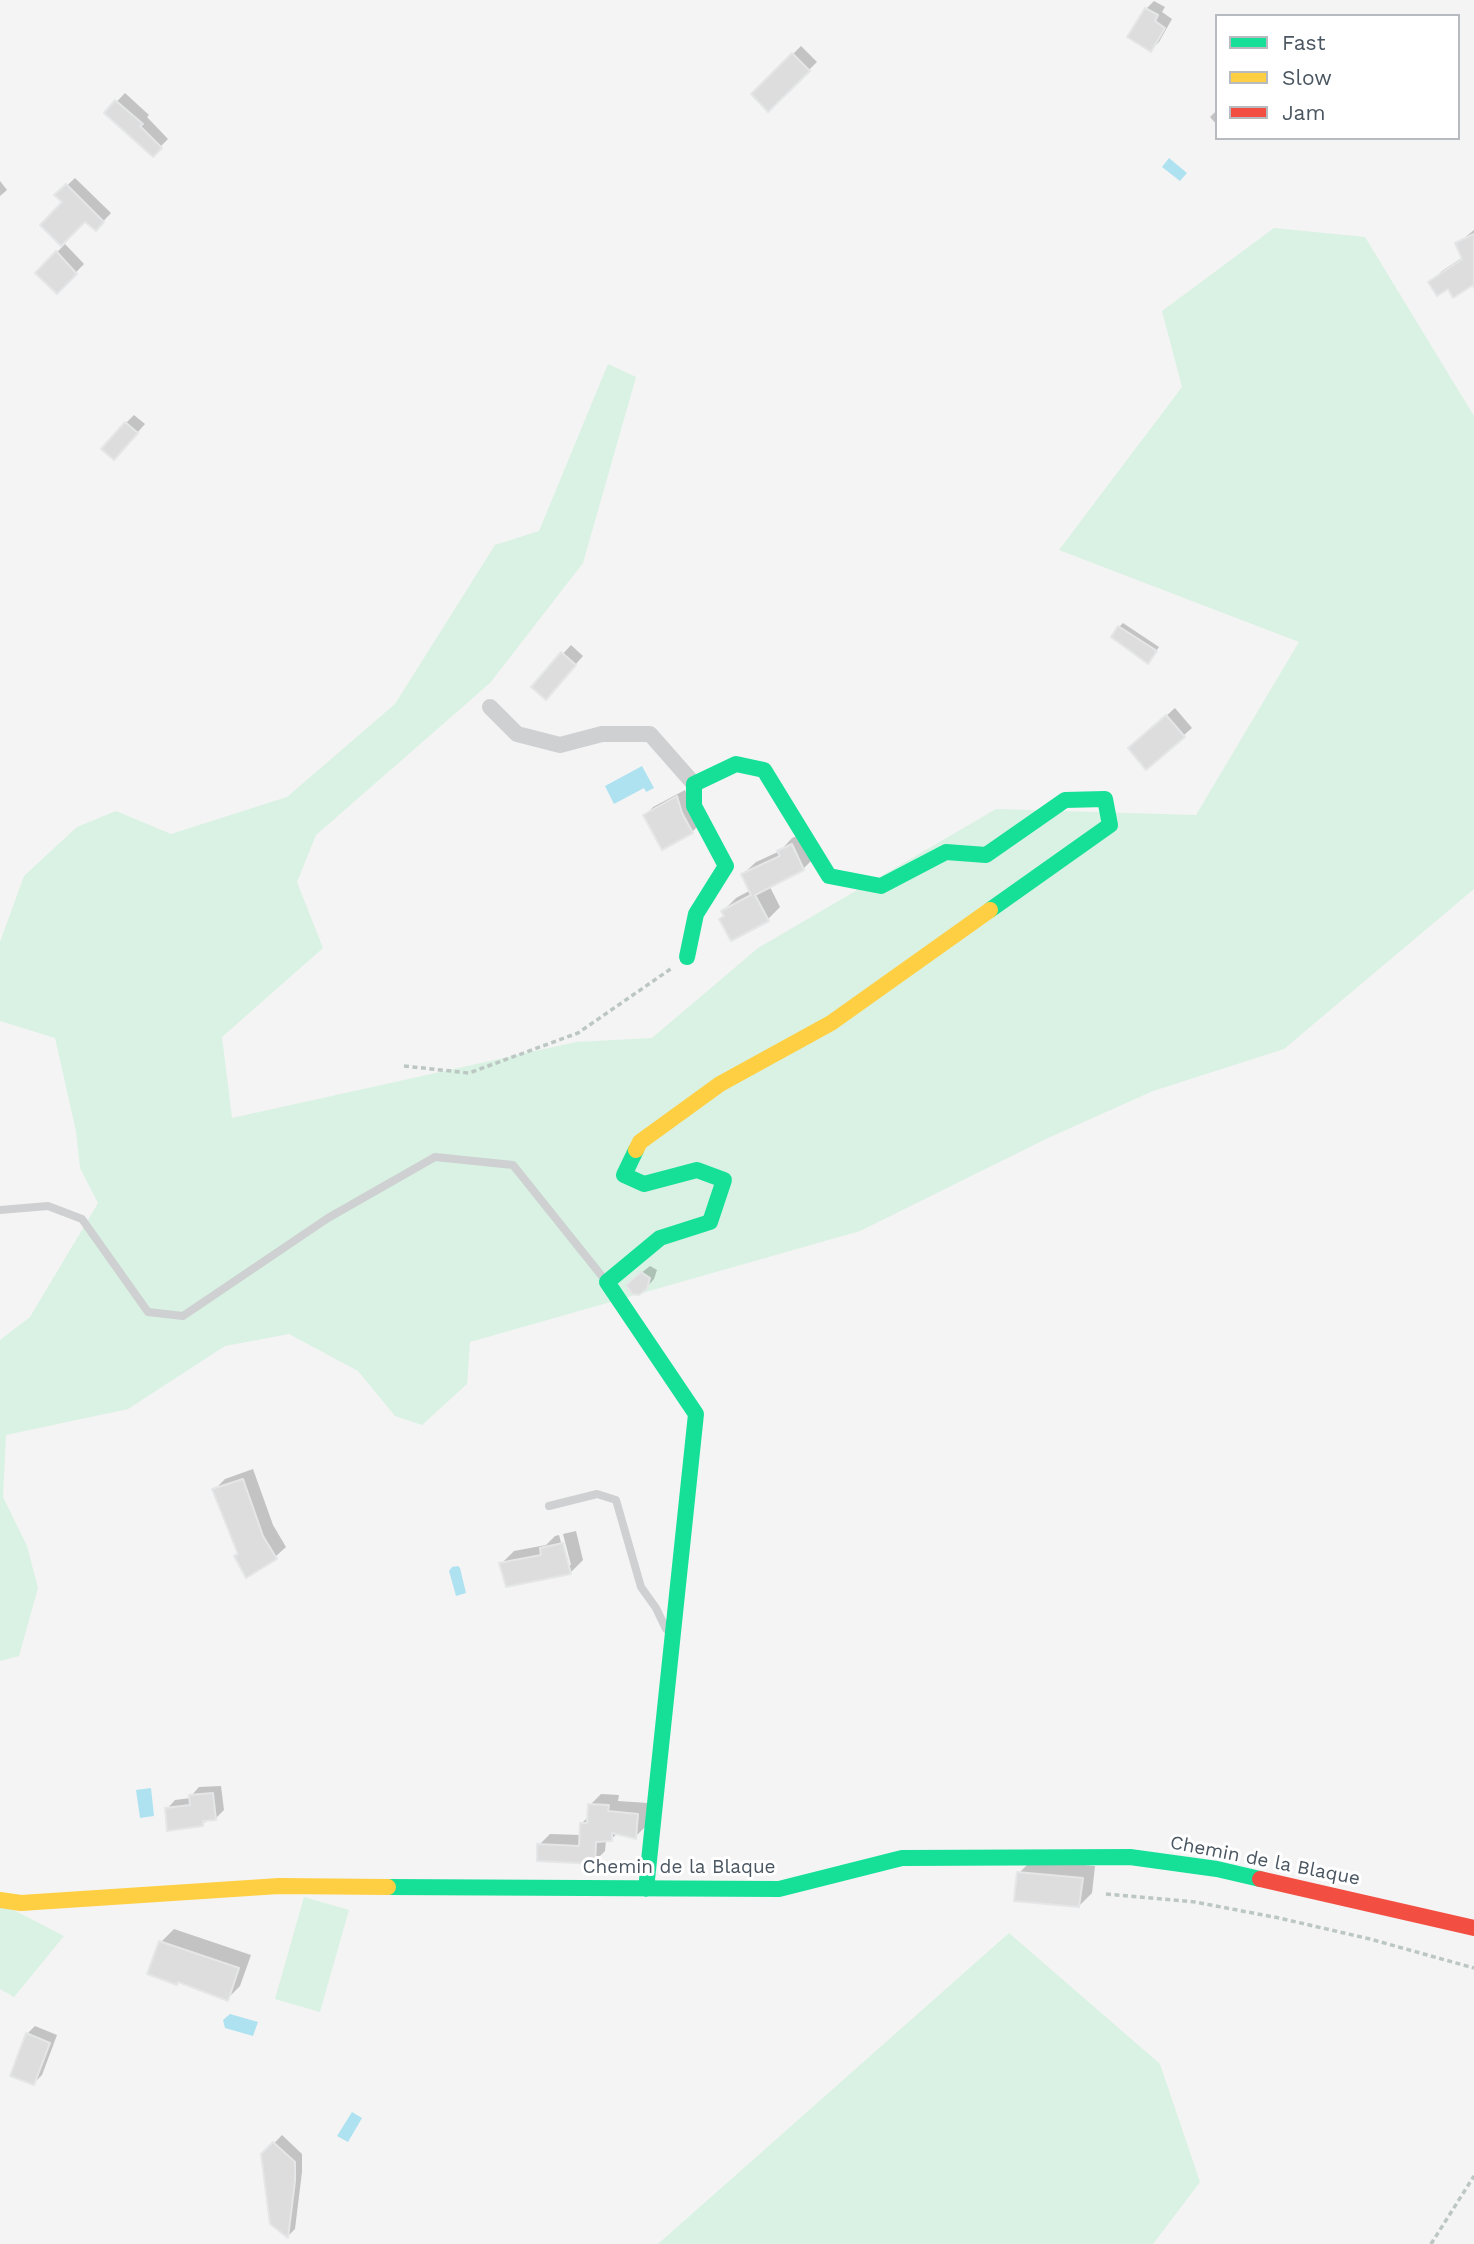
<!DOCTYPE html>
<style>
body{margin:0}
#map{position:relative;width:1474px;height:2244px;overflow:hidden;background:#f4f4f4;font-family:"Work Sans",sans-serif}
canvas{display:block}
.legend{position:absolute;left:1215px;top:14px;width:245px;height:126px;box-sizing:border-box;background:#fff;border:2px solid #b7bbc0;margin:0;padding:9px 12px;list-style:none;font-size:21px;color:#4a5661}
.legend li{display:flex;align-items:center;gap:14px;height:35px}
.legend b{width:35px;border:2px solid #b7bbc0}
</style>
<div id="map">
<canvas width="1474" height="2244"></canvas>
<ul class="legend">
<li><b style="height:9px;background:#16e098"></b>Fast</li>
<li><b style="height:9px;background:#ffcf43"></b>Slow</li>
<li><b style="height:9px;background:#f24e42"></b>Jam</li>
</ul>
</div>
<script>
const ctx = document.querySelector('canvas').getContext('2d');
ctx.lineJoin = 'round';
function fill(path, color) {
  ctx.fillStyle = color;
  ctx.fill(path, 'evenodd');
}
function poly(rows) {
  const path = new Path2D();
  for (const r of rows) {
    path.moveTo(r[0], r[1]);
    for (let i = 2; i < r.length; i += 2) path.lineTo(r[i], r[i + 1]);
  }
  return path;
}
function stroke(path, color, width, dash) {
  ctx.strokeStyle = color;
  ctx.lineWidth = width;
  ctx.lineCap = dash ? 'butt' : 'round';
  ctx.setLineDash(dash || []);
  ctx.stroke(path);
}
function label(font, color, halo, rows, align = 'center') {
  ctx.font = font + ' "Work Sans",sans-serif';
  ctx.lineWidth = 6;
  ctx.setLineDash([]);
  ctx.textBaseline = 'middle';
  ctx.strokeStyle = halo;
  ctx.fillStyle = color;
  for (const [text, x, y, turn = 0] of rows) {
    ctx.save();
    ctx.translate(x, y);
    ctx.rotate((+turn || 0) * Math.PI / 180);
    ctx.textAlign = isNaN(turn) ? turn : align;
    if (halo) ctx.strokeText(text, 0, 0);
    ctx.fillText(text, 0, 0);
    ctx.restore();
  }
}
const green = poly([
 [1274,228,1365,237,1474,416,1474,889,1284,1049,1153,1091,1048,1138,860,1231,470,1342,467,1384,422,1425,395,1416,358,1371,289,1334,225,1346,128,1409,6,1435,3,1497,27,1546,38,1588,19,1656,0,1661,0,1340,30,1317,98,1203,80,1168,76,1131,55,1038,0,1021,0,942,24,876,77,827,116,811,171,834,287,797,395,704,495,545,539,531,608,364,636,377,583,563,490,683,316,835,297,882,323,948,222,1037,232,1118,576,1042,652,1038,758,948,996,809,1196,815,1299,642,1059,550,1182,387,1162,311],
 [304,1897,349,1910,320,2012,275,1999],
 [0,1903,64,1936,14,1997,0,1989],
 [1009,1933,1160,2064,1200,2182,1153,2244,658,2244]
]);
const water = poly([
 [1169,158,1187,173,1180,181,1162,167],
 [642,766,654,788,646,792,644,788,614,804,605,786],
 [458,1566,460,1568,466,1593,456,1596,449,1571,452,1567],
 [151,1788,154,1816,140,1818,136,1790],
 [230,2014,258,2022,253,2036,225,2028,223,2020],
 [352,2112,362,2118,348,2142,337,2136]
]);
const shadow = poly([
 [1154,1,1165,7,1162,12,1172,19,1159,42,1151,50,1146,9],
 [801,46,817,62,768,110,753,94],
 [125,93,149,115,147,117,168,139,153,154,106,113],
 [1217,110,1217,125,1210,117],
 [75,178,111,213,96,229,57,195],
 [0,181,7,190,0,196],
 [1474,230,1474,282,1448,287,1430,282,1442,271,1463,257,1457,244],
 [65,244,84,264,57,292,37,273],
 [134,415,145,424,122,450,126,423],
 [1123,623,1159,647,1151,658,1119,627],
 [571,645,583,656,554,689,533,686],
 [1175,708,1192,728,1146,768,1138,741],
 [685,790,700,824,692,832,645,816,653,807],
 [805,833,816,856,803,869,770,887,780,907,767,920,725,915,723,911,736,898,751,890,743,874,756,862,780,851,792,838],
 [650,1266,657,1270,654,1279,646,1288,636,1277],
 [253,1469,273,1525,286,1547,275,1557,240,1553,214,1490,225,1479],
 [576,1531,583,1560,570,1573,501,1564,514,1551,546,1545,555,1536,559,1535,567,1565,571,1565,563,1534],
 [221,1786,224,1810,216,1818,208,1819,202,1825,167,1809,175,1800,191,1798,191,1796,199,1787],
 [601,1794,619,1795,618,1801,648,1803,646,1826,635,1837,618,1833,611,1839,606,1840,605,1851,594,1862,539,1845,550,1834,581,1835,582,1823,589,1816,590,1805],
 [1032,1860,1095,1866,1092,1893,1079,1906,1019,1873],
 [174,1929,251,1955,240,1986,227,1999,161,1942],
 [35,2026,57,2035,42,2075,34,2083,27,2034],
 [282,2135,302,2154,302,2172,295,2229,288,2236,263,2155]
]);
const building = poly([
 [1145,8,1158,15,1155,21,1165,28,1151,52,1127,37,1145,8],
 [792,53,810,71,768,112,751,94,792,53],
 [115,100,143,124,140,126,162,148,153,157,104,113,115,100],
 [66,184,104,222,96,231,85,222,61,246,40,225,62,202,54,195,66,184],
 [1474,234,1474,288,1473,285,1453,298,1448,289,1437,296,1428,282,1462,259,1455,243,1474,234],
 [56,251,77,274,57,294,35,273,56,251],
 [125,422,138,433,114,460,101,449,125,422],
 [1118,626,1157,651,1148,664,1111,637,1118,626],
 [561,652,576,665,546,700,531,687,561,652],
 [1166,715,1185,737,1146,770,1128,748,1166,715],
 [677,796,682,813,693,833,662,850,643,815,677,796],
 [792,844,804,870,755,895,769,921,731,941,719,919,724,916,721,911,751,895,741,874,780,856,777,851,792,844],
 [641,1272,650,1278,647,1289,639,1295,632,1294,626,1285,641,1272],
 [243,1479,263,1536,277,1559,246,1578,234,1556,238,1554,212,1489,243,1479],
 [563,1543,571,1574,506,1587,499,1563,541,1555,540,1548,563,1543],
 [213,1793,216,1820,203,1821,203,1826,167,1831,165,1808,190,1805,189,1795,213,1793],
 [588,1804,609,1805,608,1811,638,1814,636,1839,612,1833,612,1841,596,1842,595,1864,537,1861,537,1844,579,1846,580,1823,587,1823,588,1804],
 [1017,1872,1083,1878,1079,1907,1014,1901,1017,1872],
 [159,1941,239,1968,228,2001,178,1982,177,1985,147,1974,159,1941],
 [26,2033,50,2043,34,2085,10,2076,26,2033],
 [273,2142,295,2162,295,2181,288,2238,270,2224,261,2154,273,2142]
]);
const path = poly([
 [404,1066,469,1073,578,1033,672,968],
 [1106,1894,1195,1902,1279,1918,1370,1939,1474,1968],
 [1431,2244,1474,2176]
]);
const lane = poly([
 [0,1210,48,1206,82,1219,148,1312,183,1316,328,1218,435,1157,513,1165,605,1280],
 [549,1506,597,1494,616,1500,641,1587,656,1608,666,1629]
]);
const street = poly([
 [490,707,517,734,560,745,602,734,650,734,694,784]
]);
const fast = poly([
 [687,957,696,914,726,866,694,806,694,784,736,764,764,770,829,876,881,886,946,852,986,855,1065,800,1105,799,1110,825,990,910],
 [636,1150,624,1175,644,1184,697,1170,724,1180,710,1222,660,1238,607,1282,696,1414,646,1889],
 [388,1887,779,1889,902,1858,1130,1857,1217,1869,1260,1879]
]);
const slow = poly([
 [636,1150,640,1142,720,1084,831,1023,990,910],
 [0,1900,21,1903,279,1886,388,1887]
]);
const jam = poly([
 [1260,1879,1474,1928]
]);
const streetNames = [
 ["Chemin de la Blaque",1265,1861,11],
 ["Chemin de la Blaque",679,1867]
];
fill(green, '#d9f2e3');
fill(water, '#aee2f0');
fill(shadow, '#0003');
fill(building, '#ddddde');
stroke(building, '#e5e6e7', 2);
stroke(path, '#bcc7c4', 3.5, [5, 3.5]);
stroke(lane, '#ced0d2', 8);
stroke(street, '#ced0d2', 16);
stroke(fast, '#16e098', 16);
stroke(slow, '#ffcf43', 16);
stroke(jam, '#f24e42', 16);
label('19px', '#4a5661', '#fff', streetNames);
</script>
